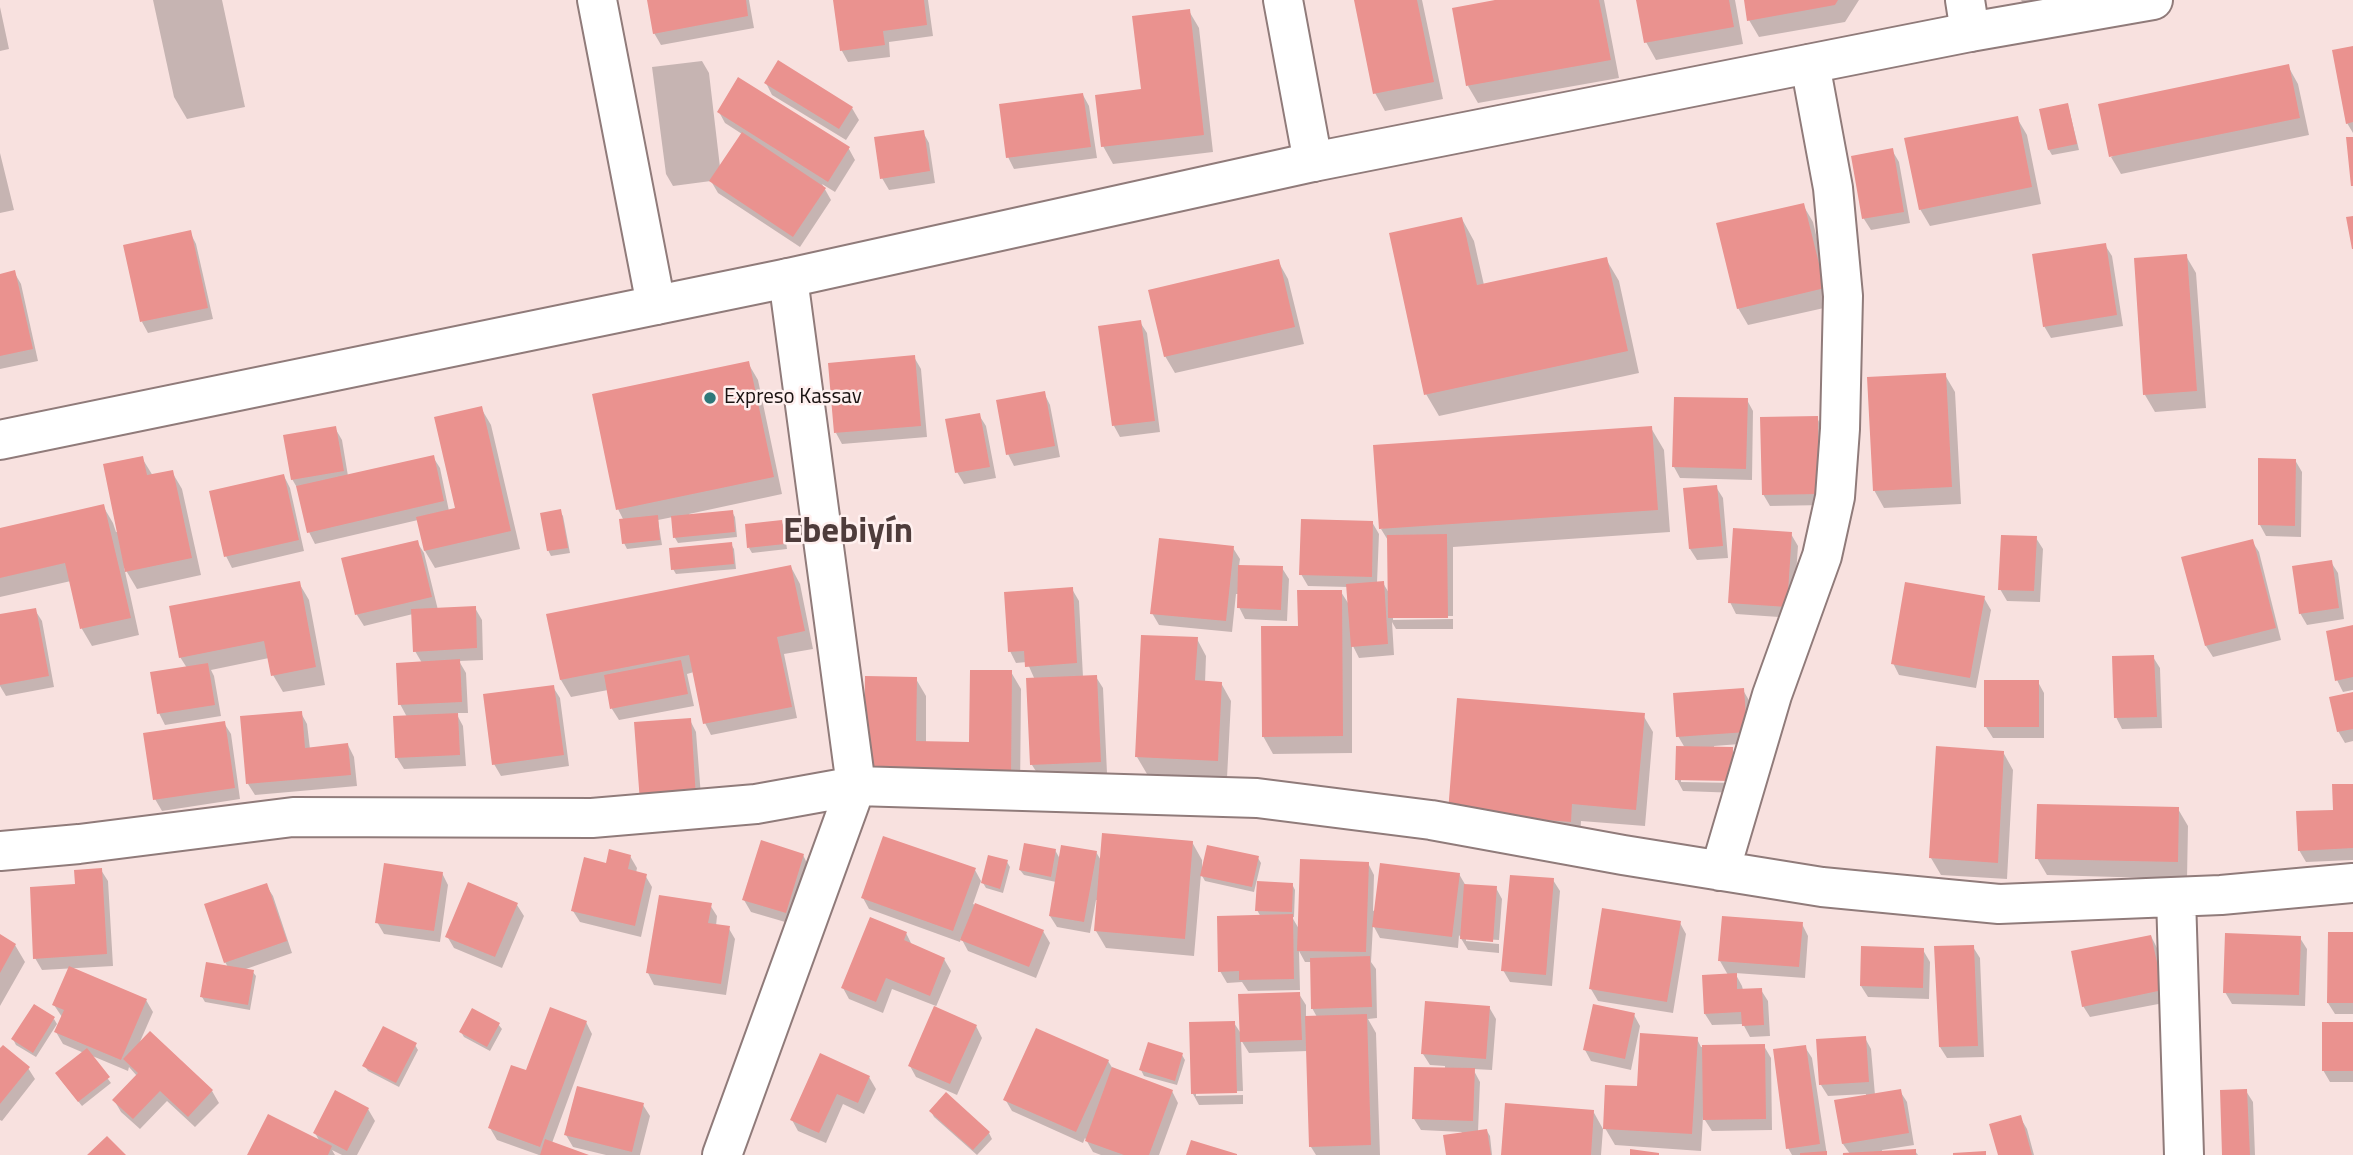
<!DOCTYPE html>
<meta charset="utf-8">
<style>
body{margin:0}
canvas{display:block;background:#f8e1df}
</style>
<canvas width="2353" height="1155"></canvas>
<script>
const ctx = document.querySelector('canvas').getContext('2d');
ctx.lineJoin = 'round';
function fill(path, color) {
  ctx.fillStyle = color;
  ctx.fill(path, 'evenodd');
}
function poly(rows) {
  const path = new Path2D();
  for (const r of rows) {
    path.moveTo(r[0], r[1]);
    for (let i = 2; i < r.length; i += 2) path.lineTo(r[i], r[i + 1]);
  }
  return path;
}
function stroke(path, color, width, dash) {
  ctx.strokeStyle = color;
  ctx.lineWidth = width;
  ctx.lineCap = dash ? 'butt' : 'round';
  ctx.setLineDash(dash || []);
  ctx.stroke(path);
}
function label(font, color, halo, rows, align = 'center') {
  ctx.font = font + ' "Titillium Web",sans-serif';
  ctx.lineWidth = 5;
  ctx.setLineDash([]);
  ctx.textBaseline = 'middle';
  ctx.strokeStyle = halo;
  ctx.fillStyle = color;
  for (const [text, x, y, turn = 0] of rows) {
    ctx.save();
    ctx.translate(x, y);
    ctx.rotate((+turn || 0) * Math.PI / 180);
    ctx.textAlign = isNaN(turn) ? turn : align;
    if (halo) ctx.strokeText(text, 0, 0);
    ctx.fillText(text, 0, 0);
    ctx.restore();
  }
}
const shadow = poly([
 [153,0,222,0,245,107,187,119,174,97],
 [648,0,749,0,754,28,661,45,654,33],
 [835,0,928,0,933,36,889,42,890,57,848,62,842,51],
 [1356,0,1422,0,1443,99,1385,111,1375,93],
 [1505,0,1604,0,1619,78,1478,103,1468,86],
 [1638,0,1735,0,1743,44,1656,60,1646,42],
 [1746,0,1859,0,1845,22,1759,37,1749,20],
 [2021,0,2119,0,2031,18],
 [0,7,9,49,0,51],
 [1189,11,1199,28,1213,152,1113,164,1103,146,1143,90],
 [2353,48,2353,133,2347,123],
 [702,61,709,73,720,167,742,134,725,123,719,112,849,149,855,160,835,192,822,184,831,200,800,247,718,193,711,181,673,186,666,174,652,67],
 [2288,66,2298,84,2309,135,2121,174,2111,157],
 [766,83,852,108,859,120,846,140,772,95],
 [1083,95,1089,106,1097,158,1014,169,1008,157],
 [2068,105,2079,150,2052,155,2049,150],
 [2017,118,2027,135,2041,204,1930,226,1920,209],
 [923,132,929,143,935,183,889,190,882,178],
 [1892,150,1899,162,1910,223,1871,230,1864,219,1853,157],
 [0,153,14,210,0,213],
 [1803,205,1813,222,1833,306,1748,325,1738,308],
 [1462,219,1474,241,1484,285,1606,259,1619,281,1639,373,1439,416,1426,394],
 [190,232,196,244,213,319,148,333,142,322],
 [2105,245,2112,256,2123,326,2051,338,2044,326],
 [2186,256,2196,273,2206,408,2155,412,2145,395],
 [1278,261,1288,279,1304,344,1175,373,1165,356],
 [14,272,21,284,38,361,0,369,0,275],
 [1140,322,1147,333,1160,432,1120,437,1114,426],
 [914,357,921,369,927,437,842,444,836,433],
 [748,363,758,380,782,494,689,514,690,516,732,512,735,517,737,537,678,543,675,538,673,517,658,520,662,545,627,549,624,543,624,521,618,509],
 [1945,375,1955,392,1961,504,1884,508,1874,490],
 [1044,393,1050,405,1060,457,1014,466,1008,454],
 [1747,400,1753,411,1752,480,1680,478,1674,467],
 [481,408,491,425,520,549,435,568,425,551,418,520,315,544,309,532,299,491,292,479,335,428,342,440,348,476,433,457,440,468,449,511,457,509],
 [979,415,986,426,996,478,964,484,957,472],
 [1817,418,1823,429,1825,505,1770,506,1763,494],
 [1651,428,1664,450,1670,532,1453,547,1453,616,1393,616,1393,620,1453,619,1453,629,1396,629,1392,622,1394,655,1359,658,1352,644,1352,753,1273,754,1263,736,1299,627,1341,592,1350,606,1348,587,1308,586,1301,574,1372,522,1379,534,1377,583,1383,583,1389,593,1389,542,1381,529],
 [142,458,153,476,172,472,182,489,201,575,137,589,124,567,139,635,92,646,82,629,71,581,0,597,0,530,103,506,113,523,116,532,119,532],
 [2295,460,2302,472,2301,537,2266,536,2260,525],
 [284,476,290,488,304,551,232,568,226,556],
 [1716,487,1723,498,1728,558,1697,560,1690,549],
 [560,511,563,516,570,553,551,556,548,550],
 [781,521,784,527,787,549,752,553,749,548],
 [1791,534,1798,546,1793,618,1736,614,1730,602],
 [2036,538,2043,549,2040,602,2007,601,2000,589],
 [2252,541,2259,552,2281,640,2213,657,2206,646],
 [417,542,424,553,438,610,475,608,482,620,483,660,459,661,466,673,468,713,456,713,463,726,466,766,404,769,397,758,407,717,400,704,422,663,415,651,413,614,364,626,357,615,344,560],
 [731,544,734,549,736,569,676,574,673,569],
 [1233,548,1240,559,1239,566,1282,568,1289,579,1287,621,1245,619,1239,607,1239,594,1236,594,1232,632,1159,625,1152,613],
 [2331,562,2338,573,2344,619,2307,625,2300,613],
 [791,567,800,584,813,649,784,654,797,718,711,735,705,723,694,672,687,674,694,706,619,720,612,709,608,690,571,697,561,680,548,615],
 [299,583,309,600,325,685,283,692,273,675,269,658,211,670,214,676,221,716,165,725,159,713,187,668,180,657],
 [1072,589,1079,601,1083,677,1096,677,1103,688,1107,773,1039,776,1032,765,1035,680,1027,662,1016,663,1010,651],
 [1984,598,1991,610,1976,688,1899,675,1893,663],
 [35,610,42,621,54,687,6,696,0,686,0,616],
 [2353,627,2353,690,2343,692,2337,680],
 [1197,639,1206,656,1205,683,1221,683,1231,701,1227,778,1147,774,1137,757],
 [2153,657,2160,668,2162,728,2122,729,2116,717],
 [1011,672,1021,689,1020,795,875,793,916,679,926,696,926,743,971,744],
 [2038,682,2044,693,2044,738,1993,738,1986,727],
 [553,687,560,698,569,766,501,776,494,764],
 [1743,690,1750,702,1753,743,1714,746,1714,748,1732,749,1738,760,1681,779,1681,782,1738,783,1738,793,1683,791,1677,780,1685,748,1678,736],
 [2353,694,2353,741,2345,743,2338,731],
 [301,713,307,724,310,749,348,745,354,757,357,786,255,795,248,784,242,718],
 [1643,715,1653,732,1645,826,1581,821,1580,839,1450,812],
 [690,720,696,732,702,809,648,813],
 [224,723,231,734,240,799,162,811,155,799],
 [2003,752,2013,770,2007,879,1941,875,1931,858],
 [2353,785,2353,860,2306,862,2299,850,2335,811],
 [2178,809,2188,826,2187,879,2047,875,2037,858],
 [1192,842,1202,860,1202,868,1258,858,1261,863,1254,892,1205,881,1201,874,1194,956,1106,948,1096,931,1099,900,1096,900,1090,933,1057,927,1050,916,1056,882,1024,875,1020,870,1055,850,1060,859,1096,852,1102,862],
 [803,855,809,867,792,924,751,912,744,900],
 [630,856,637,868,636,873,645,875,652,887,641,937,580,922,573,911,607,865],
 [1007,862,1010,867,1003,893,986,888,983,883],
 [1368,863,1374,875,1373,911,1459,874,1466,886,1496,888,1502,899,1499,940,1466,938,1466,941,1499,944,1499,953,1468,950,1459,935,1458,948,1380,938,1373,925,1371,962,1376,969,1377,1018,1368,1019,1376,1033,1380,1155,1316,1155,1311,1147,1308,1051,1249,1053,1241,1040,1243,1091,1196,1092,1196,1096,1243,1095,1243,1104,1199,1105,1193,1094,1234,1023,1242,1035,1299,994,1306,1005,1306,1018,1317,1017,1312,1008,1312,962,1305,962,1299,951,1300,990,1248,991,1242,982,1227,983,1220,971,1261,917,1257,910,1292,884,1295,890,1294,917,1292,917,1299,929],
 [101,870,108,881,113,966,42,970,35,958,77,886],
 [975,870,981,881,973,904,1043,931,1050,943,1036,978,968,951,961,938,960,942,869,909,863,898],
 [442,873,448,885,440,942,384,934,377,922],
 [1553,880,1560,891,1552,986,1510,982,1503,970],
 [266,885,273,896,292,953,243,970,252,971,256,976,250,1010,205,1002,202,997,228,967,225,962],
 [517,905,524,916,502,968,454,948,447,936],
 [710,905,717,916,716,926,728,927,735,939,726,995,654,985,648,973],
 [1680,923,1686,934,1673,1013,1598,1001,1591,989],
 [1802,924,1808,936,1805,978,1735,973,1742,986,1743,990,1761,990,1768,1001,1770,1036,1750,1037,1743,1024,1712,1025,1705,1014,1728,975,1720,961],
 [906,933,912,945,944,959,951,971,935,1009,976,1026,982,1038,957,1095,916,1077,910,1066,936,1006,892,989,883,1013,849,999,843,988],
 [2353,934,2353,1014,2335,1014,2328,1003],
 [0,936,15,945,25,962,0,1006],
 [2151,936,2157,948,2169,1002,2090,1017,2083,1006],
 [2300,938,2307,949,2305,1006,2232,1004,2225,992],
 [1973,947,1980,958,1984,1057,1947,1058,1940,1047],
 [1923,950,1930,962,1929,999,1868,997,1861,986],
 [146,1000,153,1012,139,1044,150,1033,212,1091,219,1103,195,1127,167,1101,140,1129,121,1112,114,1100,137,1076,129,1067,128,1071,90,1055,111,1083,82,1106,60,1079,84,1053,63,1044,56,1032,62,1017,54,1005],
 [1489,1007,1496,1019,1492,1070,1473,1069,1480,1082,1478,1132,1487,1131,1490,1136,1492,1155,1447,1155,1462,1132,1421,1130,1414,1119,1445,1069,1445,1066,1430,1065,1423,1054],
 [1634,1015,1640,1026,1631,1070,1591,1061,1585,1050],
 [54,1019,57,1024,36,1057,16,1045,13,1039],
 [586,1022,592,1034,552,1143,585,1155,539,1155,497,1140,490,1128,527,1073],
 [498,1024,502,1029,490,1051,464,1037,461,1032],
 [2353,1024,2353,1082,2330,1082,2323,1070],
 [1865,1038,1871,1049,1875,1095,1900,1091,1907,1102,1914,1145,1882,1150,1882,1153,1915,1151,1918,1155,1841,1155,1850,1154,1843,1144,1836,1101,1866,1096,1866,1094,1828,1096,1821,1085,1818,1041],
 [1697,1039,1701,1047,1764,1046,1771,1058,1772,1130,1712,1131,1703,1117,1701,1151,1615,1145,1605,1128,1639,1088],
 [415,1045,418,1050,399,1087,368,1071,364,1065],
 [1805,1047,1812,1058,1827,1155,1792,1155,1788,1148],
 [0,1051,28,1068,35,1079,2,1121,0,1120],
 [821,1055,869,1077,876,1089,864,1114,843,1104,826,1143,798,1131,792,1120],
 [1182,1055,1185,1060,1177,1085,1144,1076,1141,1070],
 [1108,1061,1113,1069,1172,1091,1178,1103,1159,1155,1101,1155,1093,1152,1085,1138,1083,1143,1012,1111,1005,1099],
 [2246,1091,2253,1102,2255,1155,2224,1155],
 [946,1095,989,1133,992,1139,977,1155,934,1117,931,1111],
 [643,1105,650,1116,640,1155,606,1155,573,1147,566,1135],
 [368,1109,375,1121,357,1155,342,1155,332,1150,335,1155,249,1155,320,1142,315,1133],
 [1593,1111,1603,1129,1601,1155,1503,1155],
 [2020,1117,2027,1129,2034,1155,2000,1155]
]);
const building = poly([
 [647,0,746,0,748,16,653,34],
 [833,0,924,0,927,25,883,31,885,45,840,51],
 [1354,0,1417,0,1434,82,1373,94],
 [1495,0,1599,0,1611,60,1466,86,1452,8],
 [1636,0,1729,0,1734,27,1644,43],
 [1744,0,1838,0,1835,5,1747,21],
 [1190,9,1204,135,1101,147,1095,95,1141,89,1132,16],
 [2353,46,2353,122,2346,124,2332,50],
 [778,60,853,107,839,129,764,83],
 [2289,64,2300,118,2109,157,2098,104],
 [738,77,850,147,828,182,717,112],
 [1083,93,1091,147,1006,158,999,104],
 [2068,103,2077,144,2048,150,2039,109],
 [2018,116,2032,187,1919,210,1904,138],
 [924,130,930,171,880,179,874,137],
 [742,132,826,188,793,237,709,181],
 [2346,137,2353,137,2353,186,2351,186],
 [1893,148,1904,212,1862,219,1851,156],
 [1804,203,1825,288,1737,309,1716,223],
 [2353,216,2353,249,2352,249,2346,217],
 [1462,217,1477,285,1607,257,1628,351,1424,395,1389,233],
 [191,230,208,308,140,322,123,245],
 [2106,243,2117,315,2043,327,2032,254],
 [2187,254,2197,391,2143,395,2134,258],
 [1279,259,1295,327,1164,357,1148,290],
 [15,270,33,349,0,356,0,274],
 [1141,320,1155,421,1112,426,1098,326],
 [915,355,921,426,834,433,828,363],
 [749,361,774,477,616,510,592,394],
 [1946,373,1952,487,1873,491,1867,377],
 [1045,391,1055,446,1006,455,996,400],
 [1674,397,1748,398,1746,469,1672,467],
 [482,406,511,531,424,551,416,517,455,508,434,417],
 [980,413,990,467,955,473,945,419],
 [1818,416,1819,494,1762,495,1760,417],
 [336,426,344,471,291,480,283,435],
 [1652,426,1658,510,1379,529,1373,445],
 [434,455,444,501,307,533,296,486],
 [143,456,147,475,173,470,192,558,125,572,103,464],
 [2258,458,2296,459,2295,526,2258,525],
 [284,474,299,540,224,557,209,491],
 [1717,485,1723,546,1689,549,1683,488],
 [104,504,131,618,80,629,65,563,0,578,0,528],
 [561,509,568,548,547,551,540,513],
 [733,510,735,532,673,538,671,516],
 [658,515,660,540,622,544,619,519],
 [1301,519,1373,521,1372,577,1299,575],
 [782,520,785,544,747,548,745,524],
 [1733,528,1792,532,1787,607,1728,603],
 [1447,534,1448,618,1388,618,1387,535],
 [2001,535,2037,536,2034,591,1998,590],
 [1159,538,1234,546,1226,621,1150,614],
 [2253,539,2276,628,2205,646,2181,557],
 [418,540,432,597,355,615,341,558],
 [732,542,734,564,671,570,669,548],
 [2332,560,2339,608,2299,614,2292,566],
 [791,565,805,631,777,637,792,707,703,724,689,655,560,680,546,614],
 [1238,565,1283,566,1281,610,1237,608],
 [300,581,316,667,271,676,264,641,179,658,169,606],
 [1384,581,1388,644,1351,647,1346,584],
 [1905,582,1985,596,1970,678,1891,664],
 [1073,587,1077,663,1025,667,1024,651,1008,652,1004,592],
 [1297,590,1342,590,1343,736,1262,737,1261,626,1298,626],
 [476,606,477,648,413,652,411,609],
 [36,608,49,676,0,685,0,614],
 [2353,625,2353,677,2335,681,2326,631],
 [1141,635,1198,637,1195,680,1222,682,1218,761,1135,757],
 [2154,655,2157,717,2114,718,2112,656],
 [460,659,462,702,398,705,396,663],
 [681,660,688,694,610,709,604,675],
 [208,663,215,705,157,714,150,672],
 [970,670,1012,670,1011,779,863,776,865,676,917,677,916,741,969,742],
 [1097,675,1101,762,1030,765,1026,678],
 [1984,680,2039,680,2039,727,1984,727],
 [554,685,564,755,492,765,483,694],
 [1744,688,1747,732,1676,737,1673,693],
 [2353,692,2353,729,2337,732,2329,697],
 [1457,698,1645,713,1636,810,1572,804,1571,822,1448,812],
 [302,711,305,748,348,743,351,775,246,784,240,716],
 [458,713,460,755,395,758,393,716],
 [691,718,696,798,640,802,634,722],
 [225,721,235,788,153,800,143,733],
 [1676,746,1733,747,1732,781,1675,780],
 [1936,746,2004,751,1998,863,1929,858],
 [2332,784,2353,784,2353,848,2298,851,2296,811,2333,810],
 [2037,804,2179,807,2178,862,2035,859],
 [1102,833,1193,841,1185,939,1094,931],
 [883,836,976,868,953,931,861,898],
 [761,840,804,854,786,913,742,900],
 [1024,843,1056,849,1051,877,1019,870],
 [1061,845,1097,851,1084,922,1049,916],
 [1207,845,1259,856,1252,887,1200,876],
 [609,849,631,855,628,869,647,874,635,926,571,911,584,857,606,863],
 [988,855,1008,860,1000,889,981,883],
 [1300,859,1369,862,1366,952,1297,951],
 [384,863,443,872,434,931,375,923],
 [1380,863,1460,873,1452,937,1372,927],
 [102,868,107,954,33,959,30,887,75,884,74,870],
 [1510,875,1554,878,1546,975,1501,971],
 [1257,881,1293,883,1292,912,1255,911],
 [468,882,518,903,495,957,445,937],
 [267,883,287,941,224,963,204,904],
 [1464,884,1497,886,1493,942,1460,939],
 [659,895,712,903,708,923,730,926,721,984,646,973],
 [975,903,1044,930,1029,967,960,940],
 [1602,908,1681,921,1667,1002,1589,989],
 [1293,914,1294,979,1239,980,1239,971,1218,972,1217,916],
 [1722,916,1803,922,1799,967,1718,961],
 [870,917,907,932,904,940,945,958,930,996,886,978,876,1002,841,988],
 [2328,932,2353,932,2353,1003,2327,1003],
 [2225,933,2301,936,2299,995,2223,993],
 [0,934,16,944,0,973],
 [2151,935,2163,990,2082,1007,2071,951],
 [1974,945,1978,1046,1939,1047,1934,946],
 [1861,946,1924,948,1923,988,1860,986],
 [1370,956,1372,1007,1311,1009,1310,958],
 [206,962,254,970,248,1005,200,997],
 [69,966,147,999,121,1060,54,1032,64,1010,52,1005],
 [1737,973,1737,989,1762,988,1764,1025,1742,1026,1741,1012,1704,1014,1702,975],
 [1300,992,1302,1040,1240,1042,1238,994],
 [1425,1001,1490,1006,1486,1059,1421,1054],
 [34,1004,55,1017,33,1053,11,1039],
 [1593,1004,1635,1013,1625,1059,1583,1050],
 [934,1006,977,1025,950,1084,908,1066],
 [550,1007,587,1021,540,1147,488,1128,511,1065,526,1070],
 [472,1008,500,1023,487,1047,459,1032],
 [1367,1014,1371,1145,1309,1147,1305,1016],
 [1235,1021,1237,1093,1191,1094,1189,1022],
 [2322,1022,2353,1022,2353,1071,2322,1071],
 [383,1026,417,1043,396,1083,362,1066],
 [1036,1028,1109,1060,1076,1132,1003,1100],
 [150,1031,213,1090,188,1117,160,1091,133,1119,112,1100,138,1073,123,1059],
 [1640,1033,1698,1037,1692,1134,1603,1129,1605,1085,1637,1086],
 [1866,1036,1869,1082,1819,1085,1816,1039],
 [1148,1042,1183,1053,1175,1081,1139,1070],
 [1765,1044,1766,1119,1703,1120,1702,1045],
 [3,1045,30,1067,0,1104,0,1048],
 [1806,1045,1820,1144,1786,1149,1773,1049],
 [87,1048,110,1077,78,1102,55,1073],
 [820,1053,870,1076,858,1103,837,1094,819,1133,790,1120],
 [1112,1067,1173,1090,1149,1155,1124,1155,1085,1141],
 [1414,1067,1475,1068,1473,1121,1412,1119],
 [577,1086,644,1103,632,1152,564,1135],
 [1901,1089,1909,1133,1842,1144,1834,1100],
 [2247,1089,2250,1155,2222,1155,2220,1090],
 [335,1090,369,1108,347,1151,313,1133],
 [946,1092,990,1132,973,1150,929,1111],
 [1505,1103,1594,1110,1591,1155,1501,1155],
 [268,1114,332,1146,328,1155,247,1155],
 [2021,1115,2032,1155,1998,1155,1989,1124],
 [1487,1129,1491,1155,1446,1155,1443,1135],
 [107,1136,126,1155,87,1155],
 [545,1139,589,1155,540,1155],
 [1191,1140,1237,1154,1237,1155,1186,1155],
 [1630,1149,1659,1153,1659,1155,1630,1155],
 [1916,1149,1916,1155,1843,1155,1843,1153],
 [1827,1151,1827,1155,1800,1155,1800,1153],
 [1986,1151,1986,1155,1953,1155,1953,1153]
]);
const street = poly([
 [597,0,656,305],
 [1283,0,1313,162],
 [1965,0,1970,32],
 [0,851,79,844,293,817,592,818,756,804,856,786,1257,798,1431,820,1623,855,1822,887,1999,904,2221,895,2353,883],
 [1720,871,1772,695,1822,556,1835,497,1840,429,1843,296,1833,188,1810,64],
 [2176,897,2184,1155],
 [722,1155,856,786,788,278]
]);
const secondary = poly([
 [0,440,788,278,1313,162,1970,32,2153,0]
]);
const markers = [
 [710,398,7,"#2f7879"]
];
const poiNames = [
 ["Expreso Kassav",724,398]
];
const townNames = [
 ["Ebebiyín",848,533]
];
fill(shadow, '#0003');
fill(building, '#ea928f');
stroke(street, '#907b7a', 42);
stroke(secondary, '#907b7a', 42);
stroke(street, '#fff', 38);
stroke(secondary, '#fff', 38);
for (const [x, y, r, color] of markers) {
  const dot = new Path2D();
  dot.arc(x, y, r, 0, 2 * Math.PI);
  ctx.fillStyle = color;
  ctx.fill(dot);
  stroke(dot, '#fff0ef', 2.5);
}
label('21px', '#1a1211', '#fff0ef', poiNames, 'left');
label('bold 35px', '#4e3c3b', '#fff0ef', townNames);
</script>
